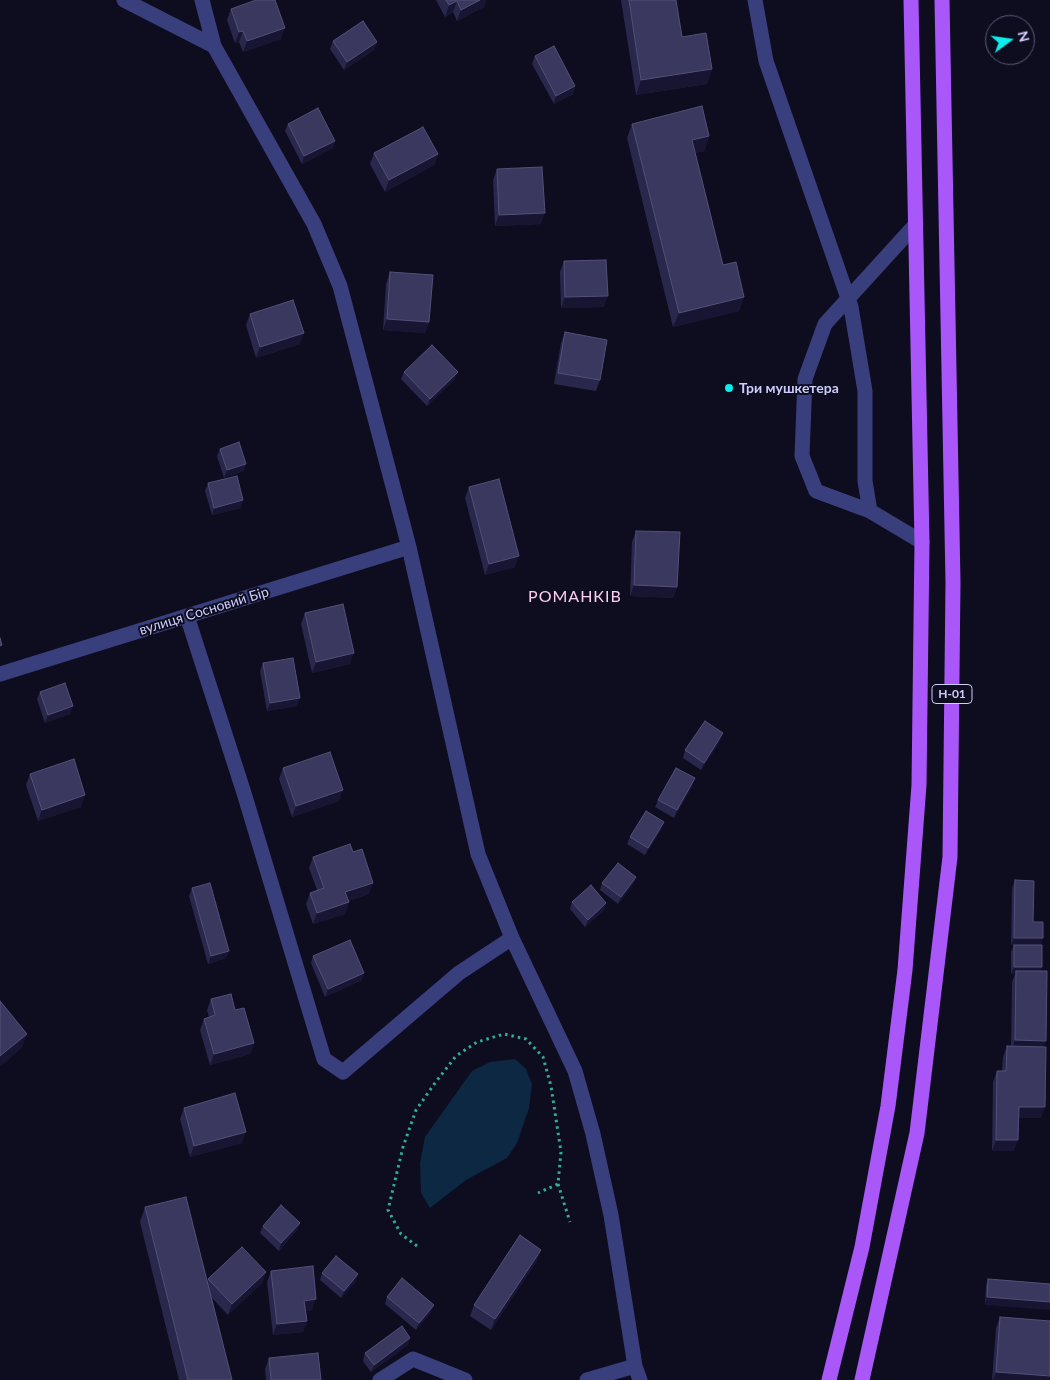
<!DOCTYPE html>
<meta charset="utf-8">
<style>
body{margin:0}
#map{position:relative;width:1050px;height:1380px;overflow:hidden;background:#0e0d1f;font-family:Lato,sans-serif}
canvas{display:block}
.north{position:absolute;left:985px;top:15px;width:50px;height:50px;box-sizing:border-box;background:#0e0d1f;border:1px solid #5a5a78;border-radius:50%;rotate:76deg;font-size:14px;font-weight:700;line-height:20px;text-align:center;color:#cdcdfd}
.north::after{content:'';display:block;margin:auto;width:18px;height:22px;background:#08eeea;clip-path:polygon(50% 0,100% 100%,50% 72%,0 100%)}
</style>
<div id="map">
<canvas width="1050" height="1380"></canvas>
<div class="north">N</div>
</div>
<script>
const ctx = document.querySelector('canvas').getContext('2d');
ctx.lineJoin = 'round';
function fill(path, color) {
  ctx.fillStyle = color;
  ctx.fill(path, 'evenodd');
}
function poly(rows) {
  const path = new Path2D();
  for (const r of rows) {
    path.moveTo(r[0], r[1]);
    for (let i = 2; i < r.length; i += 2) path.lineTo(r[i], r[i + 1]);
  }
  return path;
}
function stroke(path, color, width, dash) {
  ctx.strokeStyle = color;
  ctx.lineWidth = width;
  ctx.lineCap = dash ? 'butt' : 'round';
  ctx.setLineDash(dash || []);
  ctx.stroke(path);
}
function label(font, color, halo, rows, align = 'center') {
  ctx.font = font + ' Lato,sans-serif';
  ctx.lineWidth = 4;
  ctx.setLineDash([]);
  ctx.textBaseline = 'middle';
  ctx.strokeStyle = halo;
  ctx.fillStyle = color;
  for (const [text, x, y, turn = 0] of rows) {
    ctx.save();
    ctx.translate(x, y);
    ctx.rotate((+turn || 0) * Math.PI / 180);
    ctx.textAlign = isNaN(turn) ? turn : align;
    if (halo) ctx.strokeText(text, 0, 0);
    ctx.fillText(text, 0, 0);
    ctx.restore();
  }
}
const water = poly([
 [515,1059,526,1069,532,1084,529,1108,517,1143,507,1158,466,1180,430,1208,421,1193,420,1163,425,1137,472,1071,490,1062]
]);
const path = poly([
 [558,1184,570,1222],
 [417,1246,401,1234,388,1210,403,1147,416,1110,435,1083,456,1056,477,1042,504,1034,526,1039,543,1057,551,1086,561,1152,558,1184,538,1193]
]);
const minor = poly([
 [124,0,214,46],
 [202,0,214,46,314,224,340,286,409,547,478,854,512,938,575,1071,593,1134,611,1215,635,1366,640,1380],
 [755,0,766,61,851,307,865,391,865,481,870,511,922,542],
 [870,511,816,491,802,456,805,379,825,324,916,224],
 [187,616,244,793,324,1059,343,1072,459,973,512,938],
 [0,674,409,547],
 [380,1380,413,1359,465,1380],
 [587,1380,635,1366]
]);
const major = poly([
 [829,1380,862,1247,888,1106,905,970,919,785,922,542,911,0],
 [862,1380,917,1133,950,857,953,582,942,0]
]);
const wall = poly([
 [436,0,486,0,484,7,457,21,453,12,445,17],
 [621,0,676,0,682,37,712,69,707,84,636,95],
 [231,9,281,39,243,52,239,42,235,43,227,20],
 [333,41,377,42,374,50,344,70,330,49],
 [535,56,575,86,573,94,554,104,532,64],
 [288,124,335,141,333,148,302,164,285,131],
 [632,124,709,136,704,151,695,153,723,265,744,297,739,311,673,327,627,138],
 [374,153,438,154,434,165,385,192,370,164],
 [497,169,541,224,495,226,493,180],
 [564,261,604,307,561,308,560,272],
 [390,272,429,322,425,333,383,330,386,284],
 [250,314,300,344,256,358,246,325],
 [565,332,600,380,596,391,554,384,561,343],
 [404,372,455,379,427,406,401,379],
 [220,449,244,471,224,478,217,456],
 [208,483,241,508,212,515,205,491],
 [469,487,515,567,485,575,465,498],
 [636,531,677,587,673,598,630,596,632,542],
 [305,613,350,664,312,673,301,624],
 [263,663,297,706,267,711,260,671],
 [40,692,70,714,45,723,37,699],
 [720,741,701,770,683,758,685,750],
 [283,768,339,801,292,817,279,779],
 [30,774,81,807,38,821,26,785],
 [695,778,692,786,674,818,655,807,658,800],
 [661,830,645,855,627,844,630,837],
 [313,857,369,894,348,901,349,902,345,914,313,924,306,904,310,893,317,890,309,868],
 [636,877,633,884,618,904,600,890,602,883],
 [1015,880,1033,922,1040,945,1042,967,1040,971,1044,1047,1041,1118,1019,1118,1014,1151,992,1151,993,1082,997,1071,1002,1071,1003,1057,1007,1046,1011,1046,1012,982,1015,974,1011,974,1011,952,1014,945,1011,945,1012,888],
 [192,888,229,951,226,958,208,964,189,896],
 [572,902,604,910,585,927,570,909],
 [313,956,362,980,325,997,311,963],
 [211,999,235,1010,254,1043,250,1054,210,1065,200,1030,204,1019,209,1017,207,1010],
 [184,1108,242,1143,190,1157,180,1119],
 [145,1207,208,1281,208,1279,266,1272,262,1283,228,1315,212,1298,232,1380,179,1380,140,1222],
 [300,1223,297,1230,279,1251,260,1233,263,1226],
 [537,1261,491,1330,470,1316,474,1305],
 [271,1271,312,1310,306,1311,307,1321,303,1332,273,1335,267,1282],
 [322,1273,355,1282,341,1298,320,1280],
 [988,1279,1050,1284,985,1305,986,1286],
 [387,1297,431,1312,416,1330,385,1304],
 [1000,1317,1050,1380,992,1380,996,1328],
 [408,1345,371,1372,363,1361,365,1353],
 [269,1358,321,1380,266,1380,265,1369]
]);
const shadedWall = poly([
 [480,0,486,0,484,7,457,21,461,10],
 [457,1,453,12,445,17,449,5],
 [285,28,281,39,243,52,247,41],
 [243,31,239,42,235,43,239,32],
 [377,42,374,50,344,70,347,62],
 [712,69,707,84,636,95,641,80],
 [575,86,573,94,554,104,556,96],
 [709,136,704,151,687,155,692,140],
 [335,141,333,148,302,164,304,156],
 [438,154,434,165,385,192,389,180],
 [545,213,541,224,495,226,499,215],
 [608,296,604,307,561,308,565,297],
 [744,297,739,311,673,327,679,313],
 [387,319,429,322,425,333,383,330],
 [304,333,300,344,256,358,260,347],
 [458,372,455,379,427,406,430,399],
 [246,464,244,471,224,478,227,470],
 [243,500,241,508,212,515,214,508],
 [519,556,515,567,485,575,489,564],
 [634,585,677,587,673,598,630,596],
 [354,653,350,664,312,673,316,662],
 [300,698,297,706,267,711,270,703],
 [73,706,70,714,45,723,48,715],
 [723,733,720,741,701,770,704,763],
 [695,778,692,786,674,818,677,810],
 [343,790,339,801,292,817,296,806],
 [85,795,81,807,38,821,42,810],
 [664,822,661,830,645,855,648,848],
 [636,877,633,884,618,904,621,897],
 [373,883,369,894,341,903,345,892],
 [349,902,345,914,313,924,317,913],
 [606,903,604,910,585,927,588,920],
 [1014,938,1043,938,1040,946,1011,945],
 [229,951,226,958,208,964,211,956],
 [1014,967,1042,967,1039,974,1016,971,1015,974,1011,974],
 [364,973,362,980,325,997,328,989],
 [27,1034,22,1048,0,1067,0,1056],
 [1015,1040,1046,1041,1042,1052,1011,1051],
 [254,1043,250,1054,210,1065,214,1054],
 [1019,1107,1045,1107,1041,1118,1015,1118],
 [246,1132,242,1143,190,1157,194,1146],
 [996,1140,1018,1140,1014,1151,992,1151],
 [300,1223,297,1230,279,1251,281,1243],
 [541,1250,537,1261,491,1330,495,1319],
 [266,1272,262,1283,228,1315,232,1304],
 [358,1274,355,1282,341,1298,344,1291],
 [987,1297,1050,1302,1050,1310,985,1305],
 [316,1299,312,1310,300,1312,304,1301],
 [434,1305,431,1312,416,1330,419,1323],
 [307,1321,303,1332,273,1335,277,1324],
 [410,1338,408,1345,371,1372,374,1365],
 [996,1372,1050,1376,1050,1380,993,1380]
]);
const building = poly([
 [256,0,275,0,285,28,247,41,243,31,239,32,231,9,256,0],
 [446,0,480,0,461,10,457,1,449,5,446,0],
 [629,0,676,0,682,37,706,33,712,69,641,80,629,0],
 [363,21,377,42,347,62,333,41,363,21],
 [554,46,575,86,556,96,535,56,554,46],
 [702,106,709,136,692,140,723,265,736,262,744,297,679,313,632,124,702,106],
 [318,108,335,141,304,156,288,124,318,108],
 [423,127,438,154,389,180,374,153,423,127],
 [542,167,545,213,499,215,497,169,542,167],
 [606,260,608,296,565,297,564,261,606,260],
 [390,272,433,275,429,322,387,319,390,272],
 [293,300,304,333,260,347,250,314,293,300],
 [565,332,607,340,600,380,558,373,565,332],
 [432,345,458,372,430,399,404,372,432,345],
 [239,442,246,464,227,470,220,449,239,442],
 [237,476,243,500,214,508,208,483,237,476],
 [499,479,519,556,489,564,469,487,499,479],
 [636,531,680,532,677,587,634,585,636,531],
 [343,604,354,653,316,662,305,613,343,604],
 [0,638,2,645,0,646,0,638],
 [293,658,300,698,270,703,263,663,293,658],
 [65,683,73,706,48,715,40,692,65,683],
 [705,721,723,733,704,763,685,750,705,721],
 [330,752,343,790,296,806,283,768,330,752],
 [74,759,85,795,42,810,30,774,74,759],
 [676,768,695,778,677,810,658,800,676,768],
 [646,811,664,822,648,848,630,837,646,811],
 [350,844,353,852,362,849,373,883,345,892,349,902,317,913,310,893,324,888,313,857,350,844],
 [618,863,636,877,621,897,602,883,618,863],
 [1015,880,1034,881,1033,922,1043,922,1043,938,1014,938,1015,880],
 [210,883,229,951,211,956,192,888,210,883],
 [591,885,606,903,588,920,572,902,591,885],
 [350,940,364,973,328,989,313,956,350,940],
 [1014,945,1042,945,1042,967,1014,967,1014,945],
 [1016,971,1047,971,1046,1041,1015,1040,1016,971],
 [231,994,235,1010,244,1008,254,1043,214,1054,204,1019,215,1015,211,999,231,994],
 [0,1001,27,1034,0,1056,0,1001],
 [1007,1046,1046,1047,1045,1107,1019,1107,1018,1140,996,1140,997,1071,1006,1071,1007,1046],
 [235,1093,246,1132,194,1146,184,1108,235,1093],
 [186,1197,232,1380,188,1380,145,1207,186,1197],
 [281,1205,300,1223,281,1243,263,1226,281,1205],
 [520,1235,541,1250,495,1319,474,1305,520,1235],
 [242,1247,266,1272,232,1304,208,1279,242,1247],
 [336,1256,358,1274,344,1291,322,1273,336,1256],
 [313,1266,316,1299,304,1301,307,1321,277,1324,271,1271,313,1266],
 [402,1278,434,1305,419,1323,387,1297,402,1278],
 [988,1279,1050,1284,1050,1302,987,1297,988,1279],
 [1000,1317,1050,1321,1050,1376,996,1372,1000,1317],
 [402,1326,410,1338,374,1365,365,1353,402,1326],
 [318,1353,321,1380,271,1380,269,1358,318,1353]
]);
const markers = [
 [729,388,5,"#08eeea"]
];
const shields = [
 [952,694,40]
];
const shieldNames = [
 ["Н-01",952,694]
];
const poiNames = [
 ["Три мушкетера",739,388]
];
const streetNames = [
 ["вулиця Сосновий Бір",204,611,-17]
];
const quarterNames = [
 ["РОМАНКІВ",575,597]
];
fill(water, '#0d2842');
stroke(path, '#31ad97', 3, [2.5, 4]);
stroke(minor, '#393f7c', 15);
stroke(major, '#aa57fa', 15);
fill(wall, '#29274c');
fill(shadedWall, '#171532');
fill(building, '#3b385f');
stroke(building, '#525078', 1);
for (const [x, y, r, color] of markers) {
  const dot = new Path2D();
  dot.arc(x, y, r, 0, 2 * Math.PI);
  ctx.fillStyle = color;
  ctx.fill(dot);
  stroke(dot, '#0e0d1f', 2);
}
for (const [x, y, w] of shields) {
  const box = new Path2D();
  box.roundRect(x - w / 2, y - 9.5, w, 19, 4);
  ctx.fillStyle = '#0e0d1f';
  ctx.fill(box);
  stroke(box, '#cdcdfd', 1);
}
label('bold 12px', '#cdcdfd', null, shieldNames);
label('bold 14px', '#cdcdfd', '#0e0d1f', poiNames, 'left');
label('14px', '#cdcdfd', '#0e0d1f', streetNames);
ctx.letterSpacing = '1px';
label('16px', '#fdcef2', '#0e0d1f', quarterNames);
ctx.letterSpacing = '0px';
</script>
